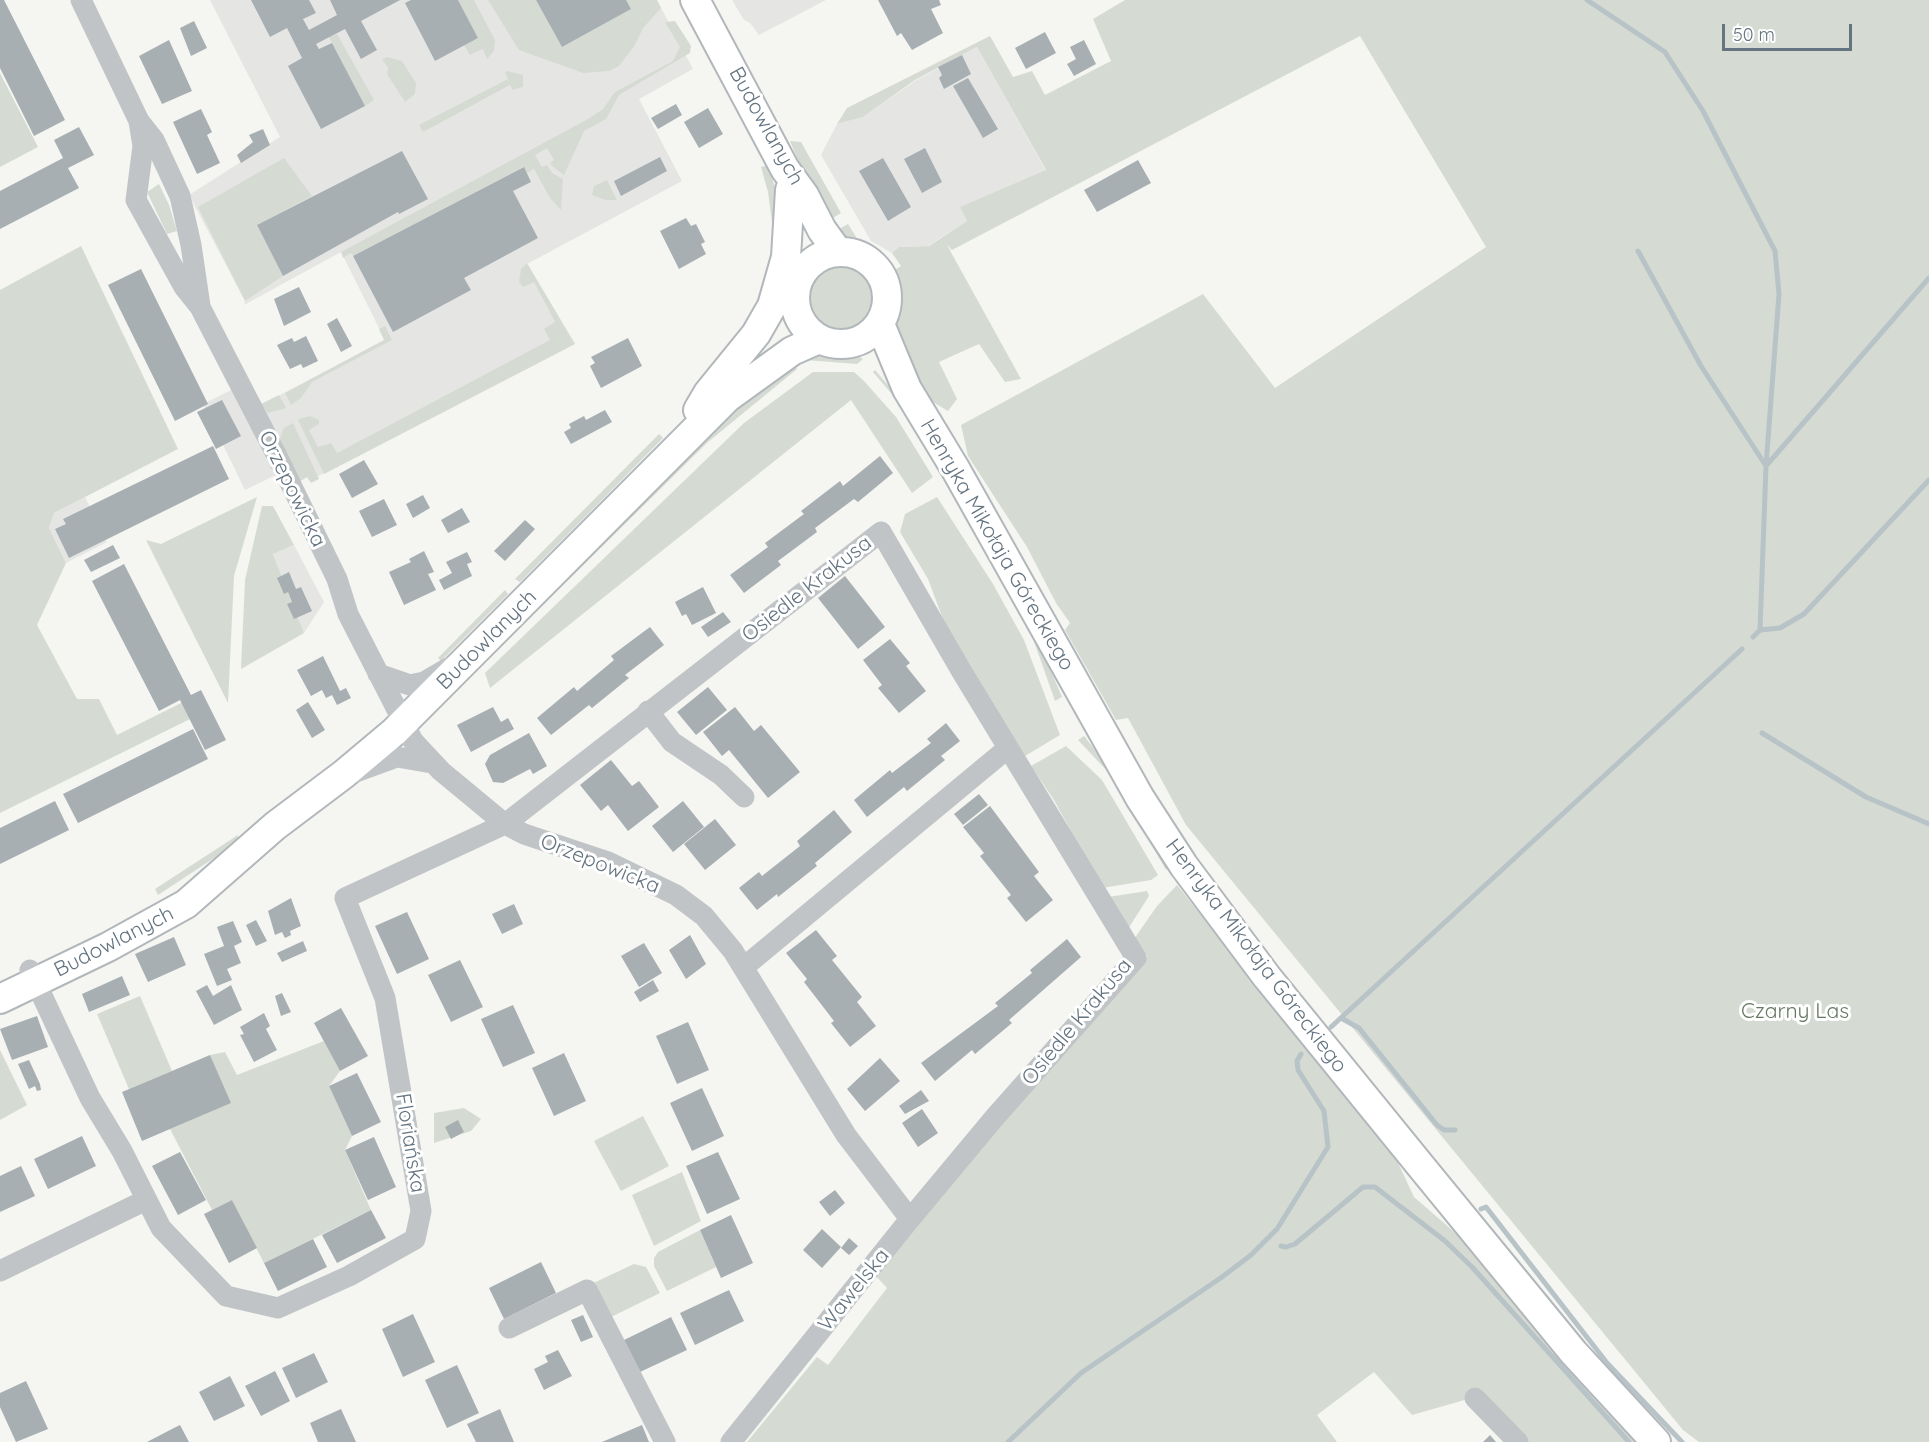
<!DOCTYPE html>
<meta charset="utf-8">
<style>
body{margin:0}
#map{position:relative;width:1929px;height:1442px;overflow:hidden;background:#f5f5f1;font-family:Quicksand,sans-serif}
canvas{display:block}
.scale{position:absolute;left:1722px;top:24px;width:130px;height:27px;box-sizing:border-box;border:3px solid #647481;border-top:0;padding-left:8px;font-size:18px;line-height:21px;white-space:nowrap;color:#647481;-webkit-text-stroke:4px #fff;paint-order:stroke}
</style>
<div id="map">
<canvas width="1929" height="1442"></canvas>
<div class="scale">50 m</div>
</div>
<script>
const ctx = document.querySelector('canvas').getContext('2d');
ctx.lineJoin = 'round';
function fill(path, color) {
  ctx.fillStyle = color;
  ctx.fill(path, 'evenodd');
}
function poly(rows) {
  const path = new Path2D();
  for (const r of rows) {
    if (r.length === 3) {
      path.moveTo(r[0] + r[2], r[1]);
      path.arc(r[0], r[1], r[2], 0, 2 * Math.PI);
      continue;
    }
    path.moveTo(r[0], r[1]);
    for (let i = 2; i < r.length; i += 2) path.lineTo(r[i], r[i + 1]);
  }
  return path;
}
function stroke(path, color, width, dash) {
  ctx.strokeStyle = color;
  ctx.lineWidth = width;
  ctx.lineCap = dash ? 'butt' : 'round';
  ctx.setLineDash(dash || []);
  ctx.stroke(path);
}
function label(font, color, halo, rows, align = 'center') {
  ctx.font = font + ' Quicksand,sans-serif';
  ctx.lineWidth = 6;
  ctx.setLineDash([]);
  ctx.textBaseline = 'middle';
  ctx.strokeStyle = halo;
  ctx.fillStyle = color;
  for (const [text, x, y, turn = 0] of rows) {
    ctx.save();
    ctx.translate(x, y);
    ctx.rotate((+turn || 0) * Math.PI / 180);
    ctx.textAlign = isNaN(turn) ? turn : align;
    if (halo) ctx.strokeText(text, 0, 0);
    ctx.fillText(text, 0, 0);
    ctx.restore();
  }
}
const built = poly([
 [210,0,657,0,693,69,639,99,682,181,527,264,575,344,309,481,307,477,301,481,261,405,385,340,341,252,244,305,245,301,189,195,280,137],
 [732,0,826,0,759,35,750,23,744,20],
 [977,47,1046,171,961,207,967,221,928,246,899,247,892,253,871,241,821,155,837,124,863,117,915,81],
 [237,387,280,473,245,490,203,404],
 [85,497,107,542,66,563,49,528,54,513],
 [294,545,324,602,304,633,273,554]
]);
const green = poly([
 [458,0,474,0,495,40,494,51,487,59,483,49,470,55,464,45,478,38],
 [488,0,536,0,562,47,631,9,626,0,657,0,661,8,643,28,635,45,619,66,609,71,583,73,519,50],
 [1125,0,1929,0,1929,1442,1699,1442,1683,1430,1186,825,1128,718,1116,720,1065,630,1070,623,1056,603,1027,547,968,456,961,425,1203,294,1275,388,1486,247,1360,36,952,250,947,245,1021,379,1005,382,979,344,939,362,957,399,948,411,928,399,915,385,891,316,894,296,890,267,892,272,901,266,892,253,899,247,929,246,967,221,960,207,1046,170,977,47,915,80,863,117,837,124,847,108,990,36,1013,77,1032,71,1045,95,1111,61,1093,19],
 [675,21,691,46,690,53,619,95,606,119,584,131,564,175,552,166,550,163,554,160,547,148,535,155,542,167,547,165,552,173,563,179,561,210,550,198,534,169,527,173,523,167,353,256,351,253,343,258,341,252,588,119,603,109,615,92,673,61,680,47,665,22],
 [337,34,374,100,365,106,329,37],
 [387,57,402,61,416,83,415,94,405,102,387,74,388,67,382,60],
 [508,71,523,75,523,87,513,90,510,85,423,132,419,125,508,79,505,72],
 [0,73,38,147,0,167],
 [790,141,801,142,841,213,825,223],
 [284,158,312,196,257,225,283,276,245,301,198,207],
 [768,165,780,204,774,237,768,192,761,167],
 [607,180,617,200,605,200,592,195,594,186],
 [159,184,169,205,177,231,167,234,147,192],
 [848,224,863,248,860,249,842,242,832,233],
 [81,246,178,449,54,513,49,528,66,563,37,625,77,699,99,699,117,735,183,702,192,718,0,813,0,290],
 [527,263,575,344,324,474,298,420,302,418,310,416,319,420,319,424,309,430,318,447,331,443,337,453,550,340,544,329,555,322,534,282,523,287,519,282,521,269],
 [841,298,32],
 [385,326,392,340,312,382,301,398,291,405,285,393,384,340,379,329],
 [826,349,852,353,863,359,857,364,805,360],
 [790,358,797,369,708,442,466,681,464,683,459,680,612,526],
 [875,370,905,405,928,442,1034,632,1062,697,1055,701,1030,630,924,441,902,406,873,372],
 [813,372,854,372,864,381,896,417,933,477,912,493,851,400,490,688,485,673,744,423],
 [279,395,286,408,268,413,261,404],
 [293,423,319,479,311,483,307,477,300,481,280,438,284,428],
 [659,434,663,438,589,513,520,582,515,579],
 [257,497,234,576,228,703,146,540,161,544],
 [937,497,993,584,1024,640,1060,735,1025,756,947,630,928,579,900,532,905,514],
 [262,506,273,506,294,545,273,554,304,633,241,669,245,580],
 [505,590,508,594,441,661,438,658],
 [1084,736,1114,774,1169,868,1166,870,1110,774,1078,740],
 [1066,746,1102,780,1158,875,1151,880,1102,888,1054,800,1031,766],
 [238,835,237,843,158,895,155,889],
 [1177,885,1336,1084,1392,1150,1414,1197,1467,1243,1646,1442,1527,1442,1480,1389,1468,1399,1412,1415,1374,1372,1317,1415,1337,1442,747,1442,817,1357,828,1365,887,1288,876,1276,1036,1082,1143,965,1147,956,1134,939,1157,906],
 [1147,891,1149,896,1128,929,1108,897],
 [140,996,172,1071,129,1089,97,1014],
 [324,1041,340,1071,329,1086,352,1136,345,1150,371,1210,264,1263,232,1200,212,1210,170,1129,230,1103,210,1055,225,1052,237,1075],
 [0,1050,27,1105,0,1120],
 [464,1108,481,1119,471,1131,434,1143,434,1113],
 [643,1116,669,1166,621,1191,594,1141],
 [682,1172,701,1221,654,1246,632,1195],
 [700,1230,716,1267,667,1291,654,1266,654,1258,658,1252],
 [634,1264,646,1267,660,1293,605,1320,587,1286]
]);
const stream = poly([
 [1587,0,1665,52,1703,111,1775,251,1779,294,1766,466,1760,630],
 [1638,251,1701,366,1766,466,1929,278],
 [1753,637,1760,630,1780,628,1804,614,1929,480],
 [1762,733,1866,797,1929,824],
 [1341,1018,1359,1028,1437,1125,1444,1130,1455,1130],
 [1331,1027,1742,649],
 [1481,1209,1486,1207,1607,1363,1682,1442],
 [1281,1246,1286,1247,1295,1244,1363,1187,1375,1187,1445,1241,1472,1267,1629,1442],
 [1008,1442,1081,1373,1222,1277,1251,1255,1277,1229,1328,1147,1324,1111,1298,1070,1297,1061,1301,1054]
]);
const building = poly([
 [0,0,4,0,65,120,34,136,0,68],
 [251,0,309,0,316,13,303,19,309,30,337,15,330,0,400,0,361,21,377,50,361,59,345,29,316,44,319,49,332,43,365,106,321,129,288,66,302,58,287,28,270,37],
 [411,0,458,0,478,38,435,61,405,3],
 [536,0,626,0,631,9,562,47],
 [878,0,939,0,941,5,931,9,943,33,912,50,901,33,897,36],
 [194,21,207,48,191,56,180,28],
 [1045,32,1056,53,1026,69,1015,48],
 [169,40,192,91,162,104,139,56],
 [1084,40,1096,64,1074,76,1067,64,1076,59,1070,47],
 [962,55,971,74,944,89,939,78,942,75,938,67],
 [968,78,998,129,983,138,953,86],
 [676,104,682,115,658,129,651,118],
 [708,108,723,134,699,148,684,122],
 [201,109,212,132,207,135,220,163,197,174,173,122],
 [79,127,94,155,68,168,79,188,0,229,0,191,63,158,54,140],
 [263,129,270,145,241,163,237,155,253,142,249,135],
 [925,148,942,182,922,193,904,159],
 [402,151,428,199,399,214,398,212,283,276,257,225],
 [660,157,667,171,621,196,614,181],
 [883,158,911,207,888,221,859,171],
 [1138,160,1151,183,1097,212,1084,190],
 [524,167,531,182,513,191,538,238,464,278,471,290,393,332,353,256],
 [686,218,691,226,696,224,705,242,701,244,706,254,679,269,660,231],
 [141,269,208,404,175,421,108,285],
 [299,287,311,312,284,326,274,299],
 [337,318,352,346,341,352,327,324],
 [306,336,318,361,303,368,301,364,290,369,277,345,292,338,294,342],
 [628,338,642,366,601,388,590,366,595,363,591,357],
 [222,400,241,436,216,449,197,412],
 [605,410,612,422,571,444,564,432,571,428,569,424,584,416,586,420],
 [213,446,229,479,69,558,55,529,66,524,63,519],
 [880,456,893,473,858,502,854,499,815,528,817,532,778,561,781,565,744,593,730,575,768,547,765,543,804,514,801,511,840,481,843,486],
 [364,460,378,484,352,498,339,474],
 [423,495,430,508,413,518,406,504],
 [384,499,397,525,372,537,359,511],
 [462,508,470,522,448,533,441,520],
 [525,520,535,529,505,561,494,551],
 [113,545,120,558,91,572,84,560],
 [424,551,434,572,428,574,436,590,404,605,389,572,411,562,409,559],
 [467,552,472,562,467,564,472,576,444,590,439,580,452,573,446,562],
 [124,564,191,695,201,690,226,740,205,750,180,700,159,711,92,581],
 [289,572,296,589,301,587,312,611,294,619,287,604,292,602,288,592,284,594,277,578],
 [845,576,885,627,858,649,818,598],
 [703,587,716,613,692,625,686,614,682,616,675,602],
 [723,612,731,622,708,637,701,627],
 [650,627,664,645,625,675,629,678,592,708,589,705,551,735,537,718,574,687,577,691,614,660,611,656],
 [890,639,910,663,906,666,926,691,899,713,878,688,882,685,863,660],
 [323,656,340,691,346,688,351,698,337,705,332,695,326,698,322,690,311,696,297,670],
 [708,687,727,710,696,735,677,712],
 [308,702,325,730,312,738,296,710],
 [493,707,501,722,508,718,514,729,471,752,457,725],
 [735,707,754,731,761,725,800,772,768,798,729,750,722,756,703,732],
 [946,723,960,741,941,756,945,760,907,791,904,787,867,817,854,800,890,770,892,773,931,743,927,739],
 [193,729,208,759,78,823,63,794],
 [529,733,547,766,533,774,530,769,503,783,493,782,485,764,490,755],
 [611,760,632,786,639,781,659,807,628,831,608,805,601,811,580,785],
 [979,794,988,805,963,825,954,814],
 [55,801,69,830,0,864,0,828],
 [683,801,704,827,673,852,652,826],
 [990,806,1039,872,1034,876,1053,900,1026,922,1007,898,1011,895,980,856,984,853,963,827],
 [834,810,852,832,815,863,817,866,778,897,777,894,757,910,739,888,759,872,762,876,800,846,797,841],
 [715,819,736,845,705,870,684,844],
 [291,898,301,926,290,931,291,935,285,938,282,932,275,935,268,911],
 [514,904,523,924,502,934,492,914],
 [407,912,429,959,397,974,375,926],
 [256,920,267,941,256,946,246,925],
 [233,921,242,942,234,946,241,963,227,969,232,980,217,986,204,954,224,946,217,927],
 [816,930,837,956,832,960,862,997,857,1002,876,1026,850,1047,831,1023,834,1021,804,982,807,979,786,953],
 [690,935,706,964,686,979,669,950],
 [174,937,186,965,148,982,135,954],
 [1067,939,1081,957,1009,1020,1012,1023,975,1054,972,1050,935,1081,921,1063,998,1006,995,1003,1032,973,1030,970],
 [303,941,307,951,282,962,277,953],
 [644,943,662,973,639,987,621,956],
 [460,960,483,1007,451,1022,428,975],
 [122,976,130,995,89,1012,82,994],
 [653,980,659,991,640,1002,634,992],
 [207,985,213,996,231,985,242,1010,214,1025,196,991],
 [282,993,291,1012,281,1016,275,996],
 [513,1005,535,1053,503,1067,481,1019],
 [341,1008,368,1056,340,1071,314,1023],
 [264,1013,270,1026,266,1029,277,1050,254,1062,240,1035,244,1034,240,1027],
 [37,1016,48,1047,12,1060,0,1029],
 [688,1022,709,1070,677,1084,656,1036],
 [564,1053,586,1101,554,1116,532,1068],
 [210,1055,231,1103,142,1141,122,1092],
 [880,1058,900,1081,865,1111,847,1089],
 [29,1060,40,1084,41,1090,37,1091,35,1086,29,1089,18,1064],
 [357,1073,381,1122,352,1136,329,1086],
 [702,1088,724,1136,692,1151,670,1103],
 [921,1090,929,1101,905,1114,899,1106],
 [922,1109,938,1133,918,1147,902,1123],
 [458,1120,464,1132,451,1139,445,1127],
 [82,1136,96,1166,48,1189,34,1159],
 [374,1137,396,1187,368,1200,345,1150],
 [180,1152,206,1200,178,1215,152,1166],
 [718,1152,740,1199,707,1214,686,1166],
 [21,1166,35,1196,0,1212,0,1176],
 [835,1190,845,1203,830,1216,819,1202],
 [232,1200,257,1248,229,1263,204,1214],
 [371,1210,386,1238,337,1263,322,1235],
 [731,1215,753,1263,721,1278,700,1230],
 [822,1229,841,1247,822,1268,803,1250],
 [849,1238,858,1246,849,1255,841,1248],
 [313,1239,327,1267,278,1291,264,1263],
 [541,1262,556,1293,504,1319,489,1288],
 [729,1290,744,1321,695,1345,680,1313],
 [413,1314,435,1362,403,1377,382,1329],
 [583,1315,593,1337,581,1342,571,1320],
 [671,1317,687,1350,640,1372,624,1340],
 [558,1350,572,1376,544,1390,534,1369,548,1362,545,1356],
 [314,1353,328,1382,296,1398,282,1368],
 [457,1365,479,1413,447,1428,425,1380],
 [275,1371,290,1401,261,1416,245,1386],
 [230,1376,245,1406,214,1421,199,1392],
 [26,1381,48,1429,16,1442,0,1407,0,1393],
 [341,1409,356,1442,318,1442,310,1423],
 [500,1409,514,1442,476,1442,467,1424],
 [180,1425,189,1442,147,1442,172,1429],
 [642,1425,649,1442,602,1442],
 [1490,1435,1496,1442,1483,1442]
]);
const street = poly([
 [81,0,139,121,154,140,180,196,191,245,200,306],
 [139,121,143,146,136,200,184,287,200,307,277,456,337,579,348,614,413,741,441,771,505,824,524,834,608,862,676,895,704,916,733,951,846,1135,910,1219,731,1442],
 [378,674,410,685,424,682,448,668],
 [648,711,672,742,721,775,744,797],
 [356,772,397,757,432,763],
 [744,967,1008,748],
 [30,970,90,1098,122,1151,161,1228,226,1296,278,1308,349,1276,415,1239,421,1211,385,998,345,898,505,824,881,532,962,672,1136,958,995,1117,910,1219],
 [0,1271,146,1200],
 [509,1328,587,1290,665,1442],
 [1475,1398,1518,1442]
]);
const secondary = poly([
 [695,0,785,169,804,195,822,230,838,252],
 [841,298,46],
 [880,324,907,389,956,470,1140,798,1184,866,1267,977,1424,1170,1574,1353,1656,1442],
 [698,410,708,393,756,334,772,306,786,257,790,190],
 [0,999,108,947,186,904,275,826,344,774,394,732,727,398,792,351,819,339]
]);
const streetNames = [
 ["Budowlanych",766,126,61],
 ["Orzepowicka",292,489,64],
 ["Henryka Mikołaja Góreckiego",997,545,60],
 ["Osiedle Krakusa",807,589,-38],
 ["Budowlanych",487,640,-45],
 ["Orzepowicka",600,864,22],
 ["Budowlanych",114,942,-27],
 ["Henryka Mikołaja Góreckiego",1256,956,53],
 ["Osiedle Krakusa",1077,1022,-50],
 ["Floriańska",410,1143,81],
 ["Wawelska",854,1290,-51]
];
const parkNames = [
 ["Czarny Las",1795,1012]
];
fill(built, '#e5e6e4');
fill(green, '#d5dbd2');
stroke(stream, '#b7c3c7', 5);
fill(building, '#a7afb3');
stroke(secondary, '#b2b7bb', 32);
stroke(street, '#c0c4c7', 21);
stroke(secondary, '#fff', 28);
label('21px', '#647481', '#fff', streetNames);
label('21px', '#677863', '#fff', parkNames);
</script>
